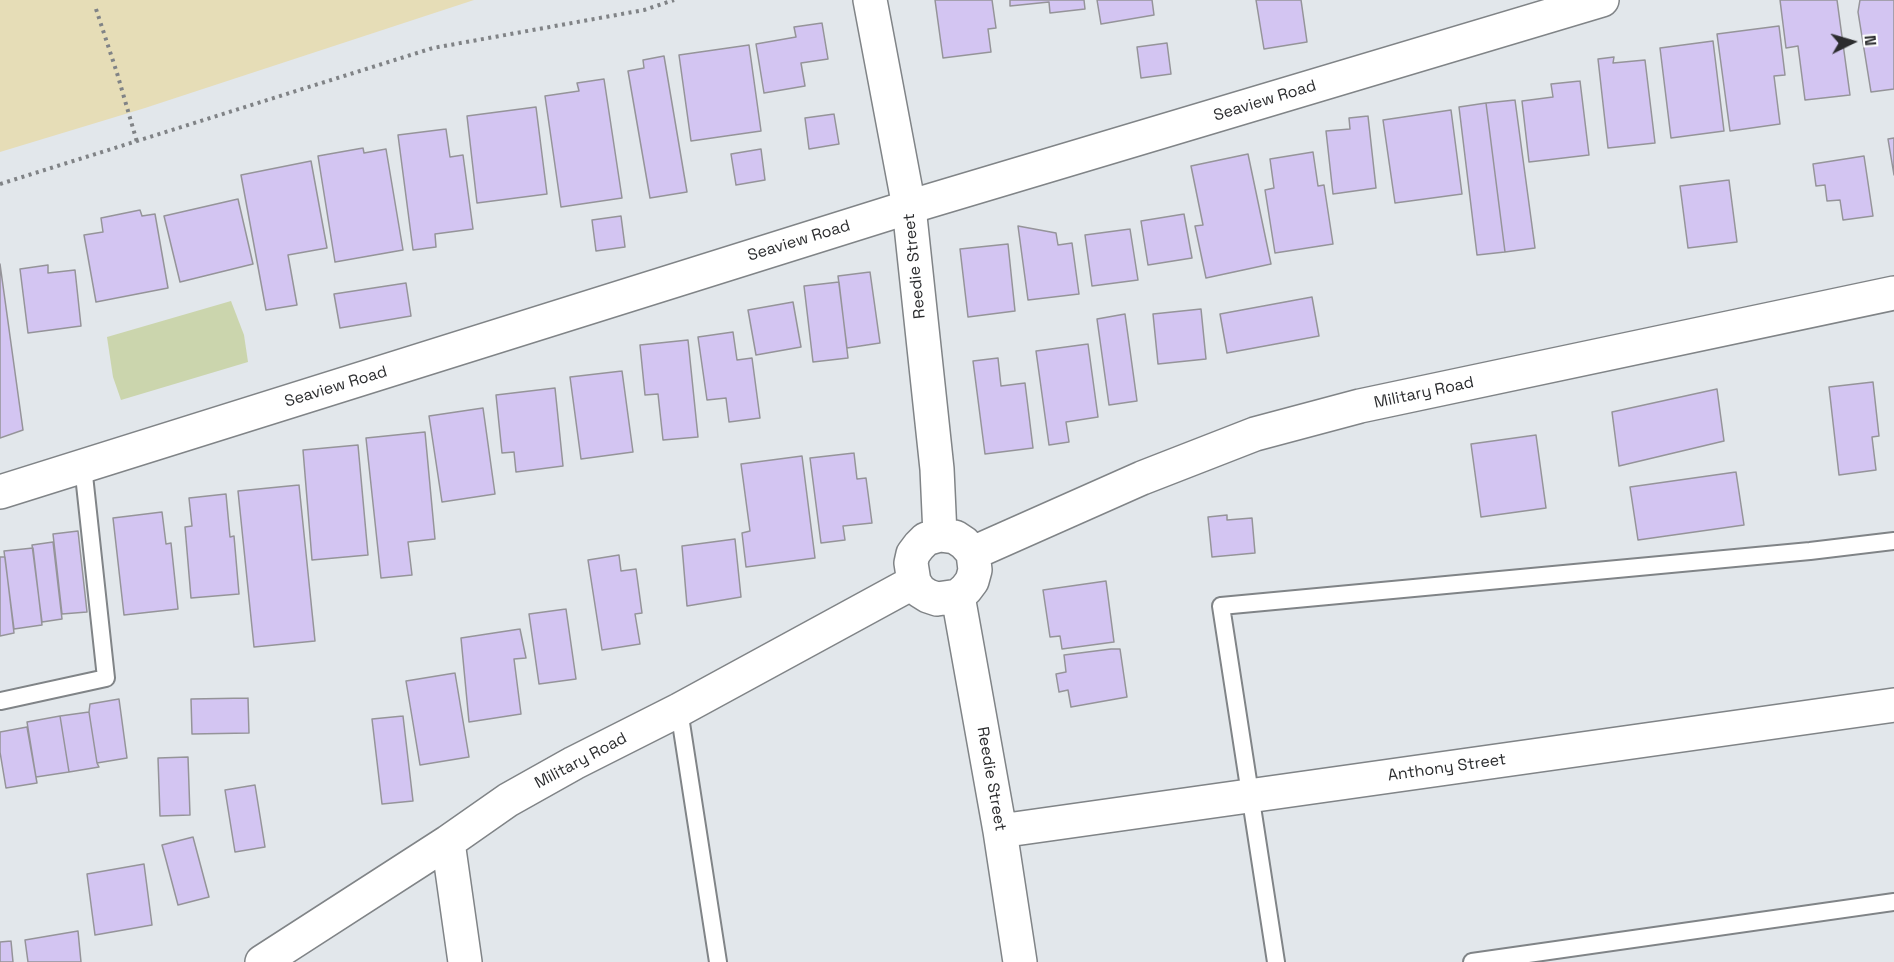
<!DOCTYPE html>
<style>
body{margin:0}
#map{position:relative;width:1894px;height:962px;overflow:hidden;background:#e2e7eb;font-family:"Space Grotesk",sans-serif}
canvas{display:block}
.north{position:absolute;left:1822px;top:12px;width:60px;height:60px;-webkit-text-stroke:4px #fff;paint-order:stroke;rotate:85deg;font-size:16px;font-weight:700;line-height:24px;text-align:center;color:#2b2c2e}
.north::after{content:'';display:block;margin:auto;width:21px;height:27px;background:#2b2c2e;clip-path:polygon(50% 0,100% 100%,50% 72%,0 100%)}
</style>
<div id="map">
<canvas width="1894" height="962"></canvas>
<div class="north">N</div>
</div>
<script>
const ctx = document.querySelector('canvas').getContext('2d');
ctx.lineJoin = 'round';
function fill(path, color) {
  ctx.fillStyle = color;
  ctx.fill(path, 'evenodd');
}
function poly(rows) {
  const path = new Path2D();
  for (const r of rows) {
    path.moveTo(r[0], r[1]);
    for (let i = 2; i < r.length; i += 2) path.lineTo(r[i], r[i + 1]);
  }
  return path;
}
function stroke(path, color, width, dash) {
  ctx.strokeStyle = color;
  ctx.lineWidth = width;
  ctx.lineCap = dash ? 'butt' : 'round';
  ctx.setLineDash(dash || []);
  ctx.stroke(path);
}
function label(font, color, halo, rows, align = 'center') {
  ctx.font = font + ' "Space Grotesk",sans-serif';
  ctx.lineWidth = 4.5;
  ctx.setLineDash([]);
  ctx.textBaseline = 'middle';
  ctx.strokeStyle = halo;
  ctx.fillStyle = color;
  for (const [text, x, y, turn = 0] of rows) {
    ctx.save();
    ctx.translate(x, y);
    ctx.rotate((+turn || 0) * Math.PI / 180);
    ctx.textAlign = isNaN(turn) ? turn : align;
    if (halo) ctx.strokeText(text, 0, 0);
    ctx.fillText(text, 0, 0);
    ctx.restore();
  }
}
const green = poly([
 [231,301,244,335,248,362,121,400,113,377,107,337]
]);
const sand = poly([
 [0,0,474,0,145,108,0,152]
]);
const building = poly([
 [935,0,992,0,996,28,988,29,991,52,943,58,935,0],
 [1010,0,1084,0,1085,9,1050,13,1049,2,1010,6,1010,0],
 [1097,0,1152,0,1154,15,1101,24,1097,0],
 [1256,0,1301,0,1307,42,1264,49,1256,0],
 [1780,0,1837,0,1850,95,1805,100,1798,46,1786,48,1780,0],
 [1860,0,1894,0,1894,89,1871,92,1858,12,1860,0],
 [822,23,828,59,801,63,805,86,764,93,756,44,796,37,794,27,822,23],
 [1779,26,1785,75,1774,76,1780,124,1730,131,1717,34,1779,26],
 [1713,41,1724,131,1671,138,1660,48,1713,41],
 [1167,43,1171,74,1141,78,1137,47,1167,43],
 [749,45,761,131,691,141,679,55,749,45],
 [664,56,687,192,650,198,628,71,644,68,643,60,664,56],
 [1614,57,1613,63,1645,60,1655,143,1608,148,1598,59,1614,57],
 [604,79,622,198,561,207,545,96,579,91,577,83,604,79],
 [1580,81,1589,155,1529,162,1522,101,1553,97,1551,84,1580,81],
 [1515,100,1535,248,1505,252,1486,103,1515,100],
 [1486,103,1505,252,1477,255,1459,107,1486,103],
 [536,107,547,194,477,203,467,116,536,107],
 [1451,110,1462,194,1395,203,1383,120,1451,110],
 [834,114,839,144,809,149,805,118,834,114],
 [1368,116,1376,188,1333,194,1326,131,1350,129,1349,118,1368,116],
 [446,129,450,157,463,155,473,229,435,234,436,247,413,250,398,135,446,129],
 [1894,138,1894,175,1888,139,1894,138],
 [363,148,364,153,386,149,403,250,335,262,318,156,363,148],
 [761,149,765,180,736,185,731,154,761,149],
 [1313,152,1318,186,1324,185,1333,244,1275,253,1265,190,1274,188,1270,159,1313,152],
 [1248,154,1271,264,1206,278,1195,226,1203,225,1191,166,1248,154],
 [1864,156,1873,216,1843,220,1840,200,1827,201,1825,185,1816,186,1813,164,1864,156],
 [311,161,327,248,288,255,297,305,266,310,241,175,311,161],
 [1729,180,1737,242,1688,248,1680,186,1729,180],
 [238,199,253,264,180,282,164,216,238,199],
 [140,210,142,216,155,214,168,288,96,302,84,235,103,232,101,218,140,210],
 [1184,214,1192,258,1148,265,1141,221,1184,214],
 [621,216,625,247,596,251,592,220,621,216],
 [1018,226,1056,233,1058,245,1072,243,1079,294,1028,300,1018,226],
 [1130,229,1138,280,1092,286,1085,235,1130,229],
 [1008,244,1015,311,968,317,960,249,1008,244],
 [0,264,23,430,0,438,0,264],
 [48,265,48,273,75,270,81,326,28,333,20,269,48,265],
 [870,272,880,343,847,348,838,276,870,272],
 [839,282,848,358,813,362,804,286,839,282],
 [406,283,411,316,340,328,334,294,406,283],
 [1312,297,1319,336,1227,353,1220,314,1312,297],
 [793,302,801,347,756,355,748,310,793,302],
 [1201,309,1206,359,1158,364,1153,314,1201,309],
 [1125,314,1137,401,1109,405,1097,319,1125,314],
 [733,332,737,360,752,358,760,418,729,422,726,398,707,400,698,337,733,332],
 [688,340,698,437,663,440,658,394,645,395,640,345,688,340],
 [1088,344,1098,417,1066,422,1069,442,1049,445,1036,351,1088,344],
 [998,358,1001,386,1025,383,1033,448,985,454,973,361,998,358],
 [622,371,633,452,581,459,570,377,622,371],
 [1873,382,1879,436,1872,437,1876,470,1839,475,1829,387,1873,382],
 [555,388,563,466,516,472,514,452,502,453,496,395,555,388],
 [1717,389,1724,441,1619,466,1612,412,1717,389],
 [483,408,495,494,442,502,429,416,483,408],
 [425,432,435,539,408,542,412,575,381,578,366,438,425,432],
 [1536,435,1546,508,1481,517,1471,444,1536,435],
 [358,445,368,555,312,560,303,450,358,445],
 [854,453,857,479,866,478,872,523,843,526,845,540,821,543,810,458,854,453],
 [802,456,815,558,746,567,742,533,750,531,741,464,802,456],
 [1736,472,1744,525,1638,540,1630,487,1736,472],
 [299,485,315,641,254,647,238,491,299,485],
 [226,494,230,537,234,536,239,594,191,598,185,527,192,526,189,498,226,494],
 [162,512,166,544,171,543,178,609,124,615,113,518,162,512],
 [1227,515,1227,520,1252,518,1255,553,1212,557,1208,517,1227,515],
 [78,531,87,612,62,614,53,534,78,531],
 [735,539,741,597,687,606,682,546,735,539],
 [53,542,62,619,42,622,32,545,53,542],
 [33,548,42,625,14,629,4,551,33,548],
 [619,555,621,571,636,569,642,613,635,614,640,644,602,650,588,560,619,555],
 [0,557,5,557,14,633,0,636,0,557],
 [1106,581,1114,642,1062,649,1060,636,1050,637,1043,590,1106,581],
 [566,609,576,679,539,684,529,614,566,609],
 [520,629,526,658,514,659,521,714,469,722,461,638,520,629],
 [1111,649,1120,649,1127,697,1071,707,1068,690,1059,692,1056,674,1066,672,1064,655,1111,649],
 [455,673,469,757,420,765,406,681,455,673],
 [248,698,249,733,192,734,191,699,248,698],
 [119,699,127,758,97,763,89,712,90,704,119,699],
 [89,712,97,763,99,767,69,772,60,716,89,712],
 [60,716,69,772,36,777,27,722,60,716],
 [403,716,413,801,382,804,372,719,403,716],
 [27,727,37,783,6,788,0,752,0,732,27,727],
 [188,757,190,815,160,816,158,758,188,757],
 [255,785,265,847,235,852,225,790,255,785],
 [193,837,209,897,178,905,162,845,193,837],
 [144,864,152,925,95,935,87,874,144,864],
 [78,931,81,962,28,962,25,940,78,931],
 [11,941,13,962,0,962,0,942,11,941]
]);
const path = poly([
 [96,9,117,73,137,142],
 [0,184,433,48,644,10,674,0]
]);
const lane = poly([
 [1,701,106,678,83,466],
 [679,710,718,962],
 [1276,962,1221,606,1810,551,1894,541],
 [1472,962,1894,902]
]);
const street = poly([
 [870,0,909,207,937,469,940,535],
 [940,535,955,537,964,543,973,553,975,570,972,581,966,589,958,596,937,599,928,596,920,591,914,582,911,563,913,554,919,546,926,539,940,535],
 [973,553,1142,478,1255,434,1360,406,1894,293],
 [958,596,1000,831,1020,962],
 [1000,831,1894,705],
 [448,842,465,962],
 [262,962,448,842,508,800,574,763,679,710,914,582]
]);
const secondary = poly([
 [0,492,909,207,1602,0]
]);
const streetNames = [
 ["Seaview Road",1265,101,-17],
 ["Seaview Road",799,241,-17],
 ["Reedie Street",915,266,-96],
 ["Seaview Road",336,387,-17],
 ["Military Road",1424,393,-12],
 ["Military Road",581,761,-28],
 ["Anthony Street",1447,768,-8],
 ["Reedie Street",991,779,80]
];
fill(green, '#cbd5ad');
fill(sand, '#e6ddb7');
fill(building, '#d3c5f2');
stroke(building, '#959499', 1.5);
stroke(lane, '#808487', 20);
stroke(street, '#808487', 36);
stroke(secondary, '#808487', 36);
stroke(path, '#808386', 4, [3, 4.5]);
stroke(lane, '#fff', 16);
stroke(street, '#fff', 33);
stroke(secondary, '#fff', 33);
label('16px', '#2b2c2e', '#fff', streetNames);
</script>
